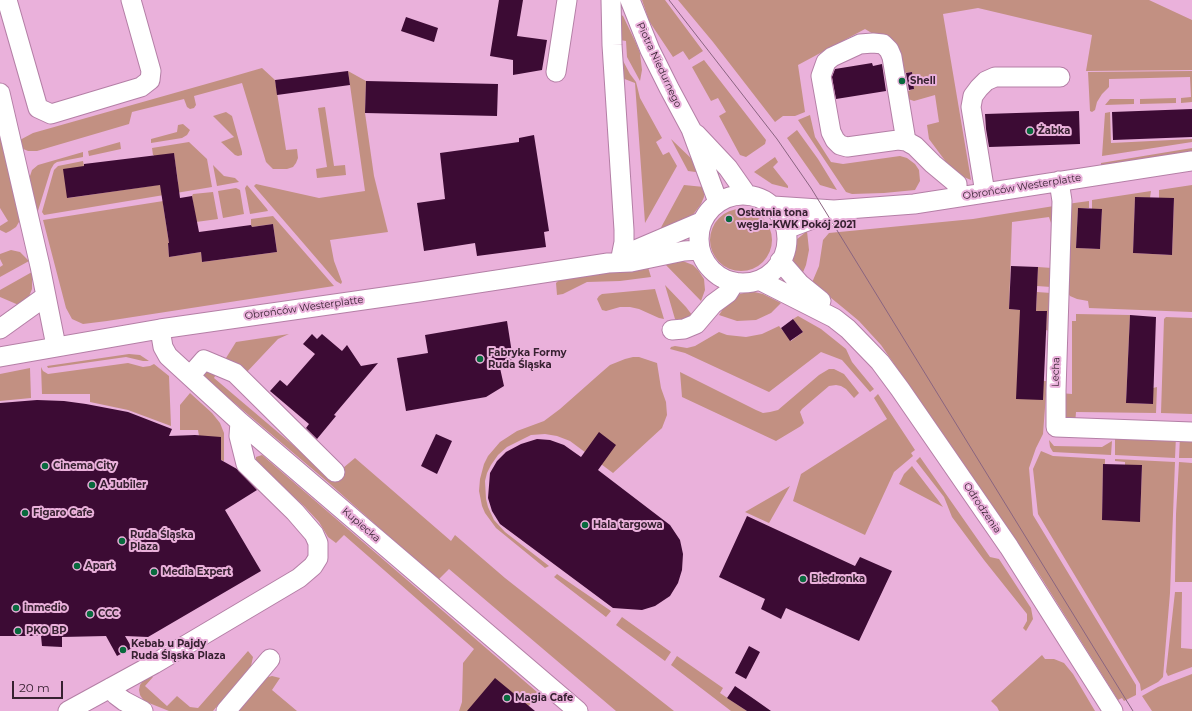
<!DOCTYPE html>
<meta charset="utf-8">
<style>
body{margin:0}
#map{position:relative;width:1192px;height:711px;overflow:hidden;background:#eab1db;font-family:Montserrat,sans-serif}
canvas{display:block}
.scale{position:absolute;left:12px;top:681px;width:51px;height:18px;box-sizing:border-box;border:2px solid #372131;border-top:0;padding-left:5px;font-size:12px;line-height:14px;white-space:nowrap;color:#372131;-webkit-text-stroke:3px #eab1db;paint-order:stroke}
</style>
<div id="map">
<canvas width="1192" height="711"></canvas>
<div class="scale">20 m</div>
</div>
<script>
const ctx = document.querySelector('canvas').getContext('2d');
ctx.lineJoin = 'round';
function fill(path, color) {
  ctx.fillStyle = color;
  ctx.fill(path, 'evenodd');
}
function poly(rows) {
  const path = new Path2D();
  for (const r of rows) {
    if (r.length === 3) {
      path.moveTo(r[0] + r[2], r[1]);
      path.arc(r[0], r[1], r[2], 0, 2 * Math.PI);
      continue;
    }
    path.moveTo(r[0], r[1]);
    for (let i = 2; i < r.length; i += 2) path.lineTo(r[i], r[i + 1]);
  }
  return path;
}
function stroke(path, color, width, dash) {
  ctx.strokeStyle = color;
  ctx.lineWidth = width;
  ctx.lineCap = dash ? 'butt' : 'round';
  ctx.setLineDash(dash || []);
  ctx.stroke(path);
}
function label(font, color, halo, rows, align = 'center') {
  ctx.font = font + ' Montserrat,sans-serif';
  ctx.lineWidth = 4;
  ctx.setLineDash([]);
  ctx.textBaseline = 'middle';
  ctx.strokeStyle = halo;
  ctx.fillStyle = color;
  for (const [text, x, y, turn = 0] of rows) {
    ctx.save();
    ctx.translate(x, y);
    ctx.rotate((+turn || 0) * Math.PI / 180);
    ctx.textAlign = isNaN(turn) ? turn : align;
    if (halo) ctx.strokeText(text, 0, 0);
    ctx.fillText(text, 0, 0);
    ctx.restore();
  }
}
const green = poly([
 [642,0,665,0,703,51,689,60,683,51,673,57,649,21],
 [678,0,1149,0,1192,20,1192,70,1086,71,1092,35,978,8,943,14,971,180,959,175,949,166,929,139,927,125,939,122,935,95,914,101,908,99,905,92,914,89,912,72,904,73,903,62,900,62,880,38,865,29,798,65,805,112,795,116,783,116,775,122,713,42],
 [620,14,623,16,636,43,640,53,642,70,640,81,627,57,626,41,620,40],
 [621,57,630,74,636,82,640,98,662,138,656,142,663,155,669,152,677,166,645,223,635,83,622,78],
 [704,60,766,140,765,144,746,157,740,155,719,116,726,112,718,98,711,101,692,67],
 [262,68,275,80,286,150,297,149,298,158,296,163,293,167,287,169,273,169,266,162,242,83,194,96,196,105,194,108,190,109,187,107,184,99,132,112,129,124,37,151,28,151,21,148,18,141,33,133,231,77],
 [348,71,366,81,365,113,374,176,388,232,330,240,334,261,342,282,341,284,336,281,254,186,256,184,319,198,365,191],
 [1192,71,1192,102,1181,103,1181,98,1191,97,1190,77,1109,79,1109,87,1102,94,1097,102,1095,110,1092,112,1090,111,1088,72],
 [1176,98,1176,103,1140,104,1140,99],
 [1110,99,1134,99,1134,104,1105,105],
 [325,107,334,166,345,165,346,175,317,178,316,169,327,167,318,108],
 [226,112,232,116,242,152,242,155,238,156,235,155,221,142,234,137,213,116],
 [1110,112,1111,143,1192,139,1192,142,1102,156,1105,113],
 [810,115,815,137,831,162,843,164,900,156,907,158,915,164,919,170,920,181,915,190,884,193,852,194,846,192,798,120],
 [183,124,190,130,187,135,182,138,151,143,151,139,177,132,178,125],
 [797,130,818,159,837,190,820,185,787,138],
 [0,131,20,217,19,222,16,227,10,231,6,233,0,230,0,226,8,221,0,208],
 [671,139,697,164,703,173,688,171],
 [120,142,121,149,89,156,88,151],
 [189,142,207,159,212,187,44,215,42,212,54,170,58,166,83,161,84,166,68,198,178,182,174,154,154,156,154,155,153,155,152,148],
 [1192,148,1192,152,1101,166,1101,163],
 [83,152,83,157,57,162,54,164,51,169,37,214,29,179,32,170,38,165],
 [775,157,778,162,773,167,788,186,788,188,772,184,754,172],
 [213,165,224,176,235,178,239,182,217,186],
 [247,185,267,209,268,211,250,214,245,188],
 [684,185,704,187,704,197,701,204,692,216,658,233],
 [1192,185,1192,312,1089,308,1088,301,1077,299,1070,296,1068,293,1067,204,1089,201,1089,208,1078,208,1076,248,1100,249,1102,209,1092,209,1092,200,1151,191,1150,198,1135,197,1133,253,1172,255,1174,199,1159,198,1159,190],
 [236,188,240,190,244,214,223,218,218,191],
 [213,192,218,219,196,222,192,196,193,194],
 [176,199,163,204,169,243,168,243,169,257,201,252,202,262,277,252,273,224,252,227,251,225,251,219,273,216,334,286,107,321,83,324,72,319,66,308,43,220],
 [1054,206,1054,222,1051,223,1049,217,1012,222,1009,309,1020,310,1044,381,1047,381,1043,434,1036,448,1029,468,1033,515,1136,685,1136,695,1124,701,1122,698,1118,700,1037,571,881,345,859,321,847,311,825,293,811,285,819,266,823,240,829,233,973,219],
 [741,240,31],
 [807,231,809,250,806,265,801,277,795,268,792,255,796,240],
 [11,250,20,252,29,261,0,277,0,267,3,265,0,259,0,254],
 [680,260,693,265,698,270,704,279,705,290,701,301,663,262],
 [647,264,651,277,620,281,587,282,563,294,557,295,556,283,559,280,614,272],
 [1038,267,1052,268,1051,287,1037,286],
 [32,272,32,289,28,299,21,306,0,297,0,290],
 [665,285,686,307,692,315,679,321,675,319],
 [655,289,664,319,659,318,639,309,630,307,620,307,606,311,602,310,597,299,599,296,602,294],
 [750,291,763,294,781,303,771,313,756,320,737,321,719,315,725,306,734,296],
 [1037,292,1051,293,1049,331,1046,330,1047,311,1036,311],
 [1076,314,1130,315,1126,403,1152,404,1153,388,1157,387,1156,413,1076,412,1075,425,1063,418,1060,393,1072,394,1072,321,1076,321],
 [798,316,821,329,846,349,852,362,874,389,870,392,842,360,821,352,769,392,685,353,670,349,671,347,675,346,687,348,695,346,719,332,727,335,746,337,762,334,779,326,791,341,803,332,793,319],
 [1166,317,1192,318,1192,414,1161,413,1164,319],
 [289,334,278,339,245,374,221,366,236,342],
 [129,354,140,355,149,361,143,361,126,357,48,368,47,366],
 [633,357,639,357,657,363,661,388,666,402,667,415,662,428,613,473,570,441,557,436,545,434,531,435,507,447,498,455,491,465,487,473,485,481,486,499,488,507,494,520,505,532,549,566,545,568,496,528,485,513,482,506,479,491,480,479,484,464,488,456,500,442,517,431,544,421,560,409,603,371,610,365,625,359],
 [128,363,143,367,150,366,154,364,169,376,171,426,128,410,90,402,90,394,42,394,41,367,43,371,48,374],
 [30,368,31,398,0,401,0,374],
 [829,369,834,369,844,374,859,393,854,398,846,389,841,386,836,385,829,386,802,409,800,412,804,423,801,426,776,441,682,397,680,372,756,410,763,413,770,412,778,410,819,375],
 [205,371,217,372,214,378,333,479,343,468,355,458,451,541,455,535,505,578,674,711,616,711,449,569,438,580,330,484,205,378,204,376],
 [190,393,212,413,220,423,224,433,224,461,221,460,199,436,198,430,180,430,180,405],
 [878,394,915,450,911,453,913,456,894,472,865,535,793,501,801,474,887,419,874,398],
 [1123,434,1176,436,1175,458,1115,455,1115,439],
 [1180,436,1192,436,1192,458,1179,458],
 [1049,440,1054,446,1102,447,1112,441,1111,455,1053,452,1050,447],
 [1041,451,1053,456,1105,459,1105,464,1103,464,1102,520,1140,521,1142,466,1125,465,1125,462,1115,461,1115,459,1175,462,1170,593,1163,677,1158,682,1141,691,1140,684,1038,514,1033,469],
 [262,455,537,692,535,700,523,711,459,711,462,702,463,663,474,649,344,535,336,543,328,537,319,522,305,507,256,461,256,457],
 [920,457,990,557,999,559,1029,605,1031,608,1033,619,1026,631,1023,628,1027,621,1027,614,984,560,952,517,944,497,916,461],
 [1179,462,1192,463,1192,582,1175,582,1176,514],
 [912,466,938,500,943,507,899,484,904,474],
 [790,486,769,523,745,512],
 [557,574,611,611,606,617,554,577],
 [1175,592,1182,592,1181,648,1192,649,1192,667,1168,676,1166,672],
 [622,617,671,652,665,661,616,625],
 [248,651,253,657,251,666,213,711,169,711,144,701,140,695,139,690,140,685,143,681,152,676,153,677,145,686,167,706,177,696,190,707,198,708],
 [1042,655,1045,659,1054,659,1064,663,1073,674,1095,711,999,711,997,707,991,701],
 [677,656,723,688,720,693,747,711,731,711,671,665],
 [1192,674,1192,711,1152,711,1142,696,1158,687],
 [272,676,280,678,272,690,297,711,237,711,265,678]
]);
const building = poly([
 [499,0,523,0,517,36,547,40,542,70,513,75,513,60,490,56],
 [406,17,438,28,434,42,401,31],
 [872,63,873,66,882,64,886,91,836,99,832,77,835,69],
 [348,71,350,85,277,95,275,80],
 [912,72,914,89,909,90,906,73],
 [366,81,498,84,497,116,365,113],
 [1192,109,1192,137,1113,140,1112,112],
 [1079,111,1080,144,989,147,986,129,985,114],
 [534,135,549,231,544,232,546,247,477,256,475,243,424,251,417,203,445,199,440,153,519,142,519,138],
 [174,153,180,198,192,196,199,232,251,225,252,227,273,224,277,252,202,262,201,252,169,257,168,243,169,243,160,185,67,198,63,169,84,166,84,164],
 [1135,197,1174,198,1172,255,1133,253],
 [1078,208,1102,209,1100,249,1076,248],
 [1011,266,1038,267,1036,311,1047,311,1043,400,1016,399,1020,310,1009,309],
 [1130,315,1156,317,1153,404,1126,403],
 [793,319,803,332,790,341,781,328],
 [507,321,514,366,500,368,504,386,486,397,406,411,397,358,428,353,425,335],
 [312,334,317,339,322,334,342,351,347,345,361,366,378,363,334,415,336,416,317,439,306,428,309,424,270,391,280,380,287,386,315,354,303,344],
 [37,400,64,401,86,404,128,412,172,429,169,436,195,435,221,437,221,460,237,469,257,490,225,510,261,571,148,637,125,636,132,648,117,656,106,636,62,637,62,647,42,646,41,636,0,636,0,403],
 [599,432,616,445,598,470,670,525,680,540,683,554,682,570,678,583,670,596,655,606,642,610,613,608,500,524,492,511,488,498,490,473,497,461,506,452,521,444,537,439,550,440,564,445,581,457],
 [436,434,452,441,437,474,421,466],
 [1103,464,1142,465,1140,522,1102,520],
 [747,516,855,566,860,557,892,571,859,641,786,608,781,619,761,609,765,599,719,577],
 [749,646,760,652,746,679,735,673],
 [495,678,535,711,467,711],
 [735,686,754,699,771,711,747,711,727,698]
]);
const minor = poly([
 [7,0,38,108,51,114,141,87,150,80,151,71,131,0],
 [611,0,612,45,624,230,624,242,621,257],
 [630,0,650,50,669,88,691,129,718,202],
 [556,72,567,0],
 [0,93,40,266,56,346],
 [696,134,728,168,747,195],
 [906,141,892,57,889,50,883,44,873,43,860,44,832,57,826,62,821,76,831,132,835,140,840,145,847,147,898,140,906,141,915,146,933,164,957,184,957,197],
 [1059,181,1062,201,1056,391,1056,427,1192,432],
 [985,193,971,107,973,96,979,88,986,81,995,77,1060,77],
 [743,239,44],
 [773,206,834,210,914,204,1192,161],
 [786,229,810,220,831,216],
 [626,254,701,222],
 [780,261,800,284,821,301],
 [759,280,834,318,848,329,880,362,900,389,1009,547,1113,711],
 [0,329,46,296],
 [160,329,163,347,168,356,240,422,578,711],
 [672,330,684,329,696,324,713,304,728,293,735,282],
 [0,357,160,329,419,292,608,263,631,262,684,251,700,250],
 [190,376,204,360,235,373,335,472],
 [110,688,116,695,124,701,143,711],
 [68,711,154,664,299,578,313,566,318,558,318,543,314,534,295,512,246,464,239,436,240,422],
 [226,711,270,659]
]);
const tram = poly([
 [669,0,777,139,811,188,1102,661,1133,711]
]);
const markers = [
 [902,81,4,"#08693d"],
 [1030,131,4,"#08693d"],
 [729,219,4,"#08693d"],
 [480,359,4,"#08693d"],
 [45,466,4,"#08693d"],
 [92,485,4,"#08693d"],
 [25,513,4,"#08693d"],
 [585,525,4,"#08693d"],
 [122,541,4,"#08693d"],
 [77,566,4,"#08693d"],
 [154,572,4,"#08693d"],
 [803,579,4,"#08693d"],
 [16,608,4,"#08693d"],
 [90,614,4,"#08693d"],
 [18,631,4,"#08693d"],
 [123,650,4,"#08693d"],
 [507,698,4,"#08693d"]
];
const streetNames = [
 ["Piotra Niedurnego",659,65,65],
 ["Obrońców Westerplatte",1022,187,-9],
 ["Obrońców Westerplatte",304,308,-8],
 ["Lecha",1056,372,-88],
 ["Odrodzenia",982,508,56],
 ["Kupiecka",361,525,41]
];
const poiNames = [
 ["Shell",910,81],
 ["Żabka",1038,131],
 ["Ostatnia tona",737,213],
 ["węgla-KWK Pokój 2021",737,225],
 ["Fabryka Formy",488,353],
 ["Ruda Śląska",488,365],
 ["Cinema City",53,466],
 ["A Jubiler",100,485],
 ["Figaro Cafe",33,513],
 ["Hala targowa",593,525],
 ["Ruda Śląska",130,535],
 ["Plaza",130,547],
 ["Apart",85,566],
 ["Media Expert",162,572],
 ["Biedronka",811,579],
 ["inmedio",24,608],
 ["CCC",98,614],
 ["PKO BP",26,631],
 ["Kebab u Pajdy",131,644],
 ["Ruda Śląska Plaza",131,656],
 ["Magia Cafe",515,698]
];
fill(green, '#c29082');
fill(building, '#3c0b34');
stroke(minor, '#b47fa6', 21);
stroke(minor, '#fff', 19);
stroke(tram, '#8a6480', 1);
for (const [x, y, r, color] of markers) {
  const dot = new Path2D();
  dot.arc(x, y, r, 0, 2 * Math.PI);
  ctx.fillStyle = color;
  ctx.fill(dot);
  stroke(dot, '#eab1db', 1.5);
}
label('10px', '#372131', '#eab1db', streetNames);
label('bold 10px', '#372131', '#eab1db', poiNames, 'left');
</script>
